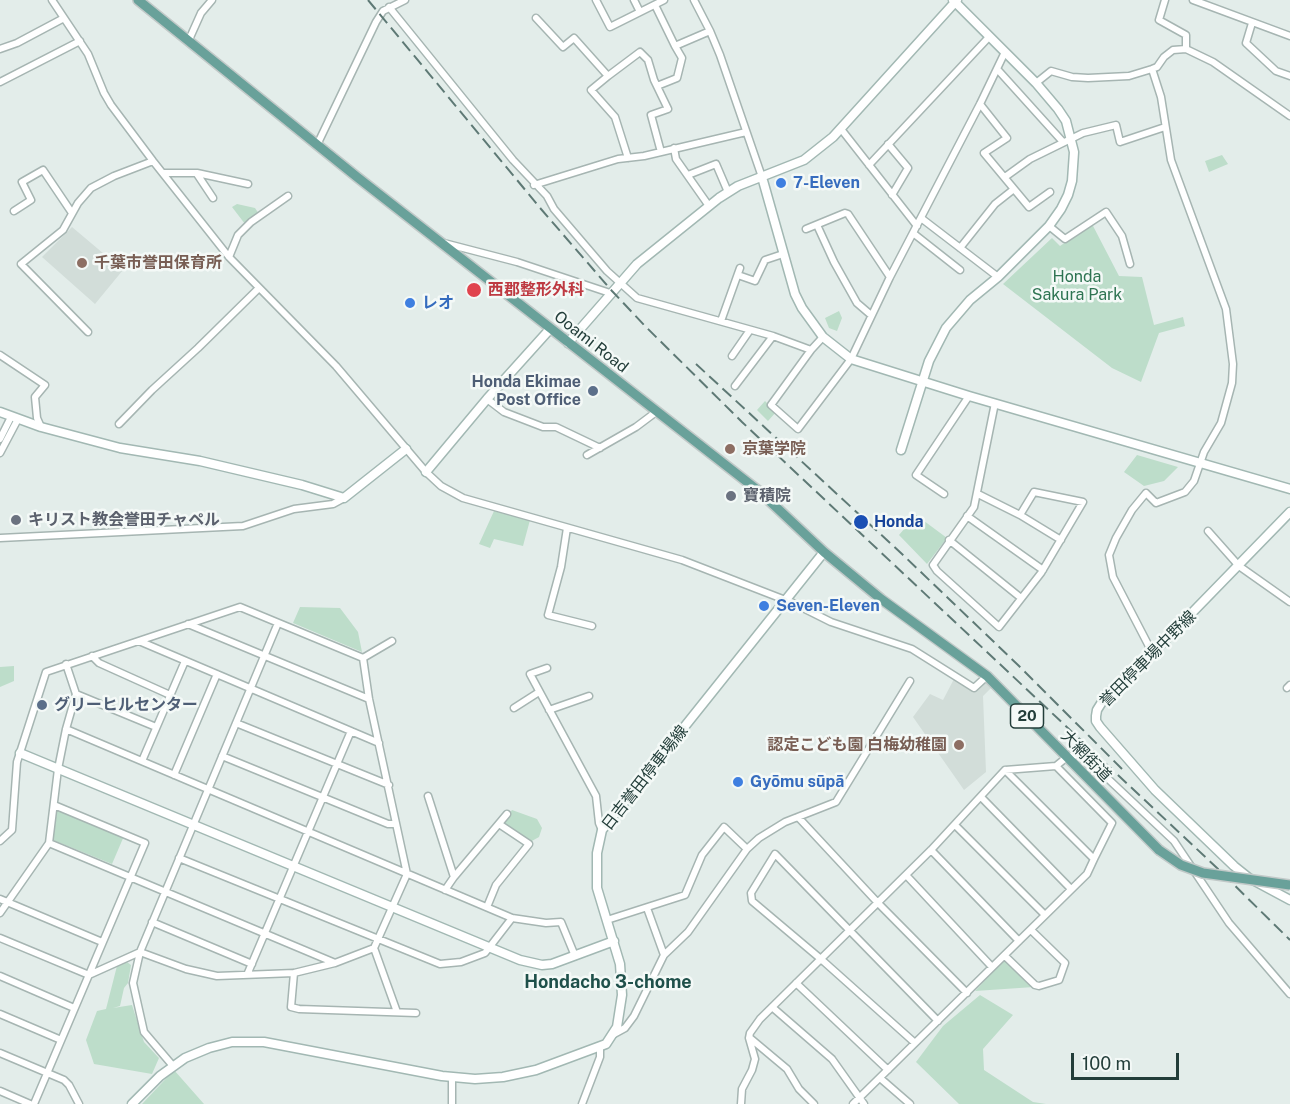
<!DOCTYPE html>
<meta charset="utf-8">
<style>
body{margin:0}
#map{position:relative;width:1290px;height:1104px;overflow:hidden;background:#e3edea;font-family:"Public Sans",sans-serif}
canvas{display:block}
.scale{position:absolute;left:1071px;top:1053px;width:108px;height:27px;box-sizing:border-box;border:3px solid #233e3a;border-top:0;padding-left:8px;font-size:18px;line-height:21px;white-space:nowrap;color:#233e3a;-webkit-text-stroke:4px #f4f9f7;paint-order:stroke}
</style>
<div id="map">
<canvas width="1290" height="1104"></canvas>
<div class="scale">100 m</div>
</div>
<script>
const ctx = document.querySelector('canvas').getContext('2d');
ctx.lineJoin = 'round';
function fill(path, color) {
  ctx.fillStyle = color;
  ctx.fill(path, 'evenodd');
}
function poly(rows) {
  const path = new Path2D();
  for (const r of rows) {
    path.moveTo(r[0], r[1]);
    for (let i = 2; i < r.length; i += 2) path.lineTo(r[i], r[i + 1]);
  }
  return path;
}
function stroke(path, color, width, dash) {
  ctx.strokeStyle = color;
  ctx.lineWidth = width;
  ctx.lineCap = dash ? 'butt' : 'round';
  ctx.setLineDash(dash || []);
  ctx.stroke(path);
}
function label(font, color, halo, rows, align = 'center') {
  ctx.font = font + ' "Public Sans","Noto Sans JP",sans-serif';
  ctx.lineWidth = 5;
  ctx.setLineDash([]);
  ctx.textBaseline = 'middle';
  ctx.strokeStyle = halo;
  ctx.fillStyle = color;
  for (const [text, x, y, turn = 0] of rows) {
    ctx.save();
    ctx.translate(x, y);
    ctx.rotate((+turn || 0) * Math.PI / 180);
    ctx.textAlign = isNaN(turn) ? turn : align;
    if (halo) ctx.strokeText(text, 0, 0);
    ctx.fillText(text, 0, 0);
    ctx.restore();
  }
}
const built = poly([
 [72,227,123,270,95,304,42,257],
 [954,679,973,691,985,680,992,687,983,696,986,772,964,790,913,717,930,694,943,700]
]);
const green = poly([
 [1222,155,1228,164,1209,172,1205,161],
 [237,204,255,208,259,214,245,224,232,207],
 [1092,224,1119,276,1142,277,1154,325,1183,317,1185,326,1159,333,1141,382,1112,368,1003,284,1052,238,1060,246],
 [839,311,842,318,837,331,829,328,825,318],
 [765,401,776,412,768,421,757,410],
 [1137,455,1178,467,1164,481,1144,486,1124,472],
 [494,511,530,520,523,546,494,539,490,548,479,544],
 [916,515,947,538,927,564,899,535],
 [300,607,340,608,358,632,362,652,293,623],
 [14,666,14,681,0,687,0,667],
 [57,810,124,836,112,864,53,840],
 [512,810,537,819,542,828,539,837,530,842,504,824,504,820],
 [1004,960,1008,960,1034,987,975,991],
 [127,962,131,965,128,983,124,988,120,1006,113,1008,132,1005,144,1042,159,1058,152,1074,94,1064,86,1040,97,1011,106,1009,117,966],
 [980,995,1013,1015,983,1049,984,1070,1033,1102,1046,1104,959,1104,916,1062,943,1026],
 [174,1070,204,1104,142,1104]
]);
const street = poly([
 [52,0,88,54,104,93,111,105,153,161,229,257,336,366,426,472,441,486,463,498,682,560,793,603,831,622,912,649,974,688,987,676],
 [596,0,610,27,664,0],
 [634,0,640,12],
 [694,0,710,31,720,55,762,177],
 [1165,0,1159,20,1186,35,1186,49],
 [1193,0,1290,36],
 [655,5,675,46,710,31],
 [389,7,513,160,547,196,554,209,607,271,637,298,773,336,811,350,823,337],
 [536,18,563,47,574,38,608,76,640,52,648,60,654,80,668,109,651,115,661,152],
 [1252,23,1246,43,1276,71,1290,76],
 [188,42,201,13,212,0],
 [0,49,17,43,64,18],
 [1152,69,1161,97,1171,160,1226,309,1233,364,1232,383,1221,423,1204,452,1194,481,1185,492,1156,503,1146,493,1132,510,1116,538,1109,555,1113,577,1153,654],
 [998,70,1063,142],
 [608,76,591,90,615,117,628,158],
 [0,82,80,41],
 [1036,83,1051,71,1072,77,1088,78,1129,76,1152,69,1157,67,1164,57,1173,50,1186,49,1213,62,1290,116],
 [657,86,677,78,682,58,675,46],
 [980,104,1007,138,984,153,1029,207,1050,192],
 [841,129,917,226],
 [888,144,908,168,892,195],
 [317,145,376,22,383,11,405,0],
 [674,148,676,159,709,206],
 [869,165,989,37],
 [163,173,197,173,248,184],
 [197,174,213,198],
 [688,175,716,164,728,192],
 [1005,177,1030,159,1083,133,1116,125,1120,142,1165,127],
 [534,185,618,159,644,156,746,132],
 [14,211,31,200,22,182,43,170,72,213],
 [921,218,998,277],
 [817,225,834,262,857,303,871,315],
 [1049,226,1065,239,1106,212,1122,236,1130,264],
 [806,229,845,213,848,214,890,277],
 [913,233,960,270],
 [444,243,517,262,610,293],
 [960,248,995,204,1014,189],
 [229,257,238,235,251,222,288,196],
 [738,275,755,281,765,260,783,254],
 [721,321,740,268],
 [88,332,21,264,63,230,78,203,91,188,114,176,153,161],
 [811,350,771,405,798,429,851,359,890,277,980,104,1005,52],
 [0,355,45,385,35,397,37,418,41,427],
 [732,356,750,330],
 [735,386,773,336],
 [487,399,504,412,543,427,556,427,600,448],
 [995,403,974,507,933,565,937,571,999,627,1041,573,1083,502,1034,492,1020,515],
 [119,424,152,390,198,348,259,288],
 [0,439,11,417],
 [0,453,18,419],
 [587,455,636,427,656,412],
 [944,494,916,475,969,396],
 [978,494,1020,515,1061,540],
 [967,516,1043,570],
 [567,528,561,567,548,615,592,626],
 [1208,531,1239,566,1290,602],
 [0,538,243,526,294,509,333,504,344,498],
 [949,540,1021,598],
 [188,624,369,699],
 [139,641,379,743],
 [92,656,99,663,170,695],
 [363,658,392,641],
 [547,668,530,674,596,796,599,823,602,830],
 [1287,688,1290,685],
 [76,694,156,727],
 [514,708,539,692],
 [549,710,589,696],
 [236,723,389,785],
 [66,729,512,918,546,923,561,922,575,956],
 [222,756,388,824,396,824],
 [142,761,185,661],
 [1056,766,1112,823,1094,859],
 [174,775,217,674],
 [428,796,454,877],
 [981,797,1071,889],
 [798,817,878,903,967,993],
 [955,825,1045,915],
 [0,841,12,830,17,762,46,672,240,607,363,658],
 [49,843,335,963],
 [931,850,1019,941],
 [179,858,440,964,461,962,485,953,512,918],
 [906,875,992,967],
 [445,890,454,877,507,814],
 [0,899,102,942],
 [487,907,496,885,529,844,499,824],
 [647,908,664,955],
 [0,913,49,843,58,769,66,729,76,694,66,664],
 [607,920,685,895,702,855,724,827,747,849,759,838,785,822,836,802,910,681],
 [152,922,252,964],
 [0,938,89,975,140,952,186,969,217,976,294,973,335,963,374,948,407,874,369,699,363,658],
 [374,948,397,1012],
 [1005,956,1035,985,1039,986,1059,980,1065,963,1031,930],
 [294,973,291,1007,299,1009,416,1013],
 [247,975,351,731],
 [0,976,74,1008],
 [796,983,888,1070],
 [772,1007,832,1059,864,1104],
 [0,1014,61,1040],
 [614,1034,625,1028,634,1016,664,955,688,932,747,849],
 [750,1038,787,1069,799,1089,814,1104],
 [915,1043,822,960,752,901,751,893,775,854,938,1021],
 [0,1053,64,1080,69,1085,79,1104],
 [173,1066,144,1032,133,983,140,952,278,623],
 [880,1078,910,1104],
 [0,1091,30,1104],
 [34,1104,145,843,54,805],
 [452,1104,452,1077],
 [582,1104,600,1057,600,1047],
 [741,1104,742,1089,752,1070,755,1059,749,1038,750,1033,760,1019,931,850,1005,770,1056,766,1067,757,1078,755,1087,759,1174,841,1229,923,1290,994],
 [853,1104,1087,874,1094,859,1005,770]
]);
const secondary = poly([
 [762,177,795,294,802,308,823,337,851,359,969,396,1290,489],
 [568,343,637,264,719,198,738,186,804,160,833,137,957,0],
 [0,412,41,427,120,448,200,461,302,485,344,498,406,449],
 [901,450,929,361,946,328,970,300,998,277,1049,226,1061,209,1068,195,1072,181,1074,152,1066,121,1058,109,1036,83,953,0],
 [426,472,487,399,550,329],
 [1290,512,1149,657,1107,694,1097,710,1096,716,1096,721,1100,727,1155,790,1234,866,1249,878,1290,900],
 [20,753,520,960,542,965,552,964,614,941],
 [132,1104,160,1076,185,1058,209,1048,232,1042,264,1042,442,1076,475,1079,503,1077,536,1070,606,1044,617,1027,622,995,620,964,597,888,597,853,602,830,824,552]
]);
const primary = poly([
 [138,0,357,177,760,492,824,552,881,599,987,676,1159,850]
]);
const rail = poly([
 [368,0,541,209,612,291,645,326,742,422,1217,868,1290,940],
 [696,364,902,554,1018,665,1122,769]
]);
const primaryBridge = poly([
 [1159,850,1181,865,1203,873,1290,885]
]);
const markers = [
 [781,183,6,"#3f7fe0"],
 [82,263,6,"#8d6e63"],
 [474,290,8,"#e0444e"],
 [410,303,6,"#3f7fe0"],
 [593,391,6,"#5c6f8a"],
 [730,449,6,"#8d6e63"],
 [731,496,6,"#6b7280"],
 [16,520,6,"#6b7280"],
 [861,522,8,"#1a4fb4"],
 [764,606,6,"#3f7fe0"],
 [42,705,6,"#5c6f8a"],
 [959,745,6,"#8d6e63"],
 [738,782,6,"#3f7fe0"]
];
const shields = [
 [1027,716,33]
];
const shieldNames = [
 ["20",1027,716]
];
const shopNames = [
 ["7-Eleven",793,183],
 ["レオ",422,303],
 ["Seven-Eleven",776,606],
 ["Gyōmu sūpā",750,782]
];
const educationNames = [
 ["千葉市誉田保育所",94,263],
 ["京葉学院",742,449],
 ["認定こども園 白梅幼稚園",947,745,"right"]
];
const parkNames = [
 ["Honda",1077,277],
 ["Sakura Park",1077,295]
];
const healthNames = [
 ["西郡整形外科",488,290]
];
const streetNames = [
 ["Ooami Road",591,342,38],
 ["誉田停車場中野線",1148,659,-45],
 ["大網街道",1086,756,46],
 ["日吉誉田停車場線",645,778,-52]
];
const serviceNames = [
 ["Honda Ekimae",581,382],
 ["Post Office",581,400],
 ["グリーヒルセンター",54,705,"left"]
];
const worshipNames = [
 ["寶積院",743,496],
 ["キリスト教会誉田チャペル",28,520]
];
const transitNames = [
 ["Honda",874,522]
];
const neighbourhoodNames = [
 ["Hondacho 3-chome",608,982]
];
fill(built, '#d2ddd9');
fill(green, '#bdddca');
stroke(street, '#a6b5b2', 9);
stroke(secondary, '#a2b8b3', 11);
stroke(primary, '#c1c9c8', 12);
stroke(street, '#fff', 6);
stroke(secondary, '#fff', 8);
stroke(primary, '#69a19a', 9);
stroke(rail, '#5e7975', 2, [12, 6]);
stroke(primaryBridge, '#c1c9c8', 12, []);
stroke(primaryBridge, '#69a19a', 9);
for (const [x, y, r, color] of markers) {
  const dot = new Path2D();
  dot.arc(x, y, r, 0, 2 * Math.PI);
  ctx.fillStyle = color;
  ctx.fill(dot);
  stroke(dot, '#f4f9f7', 2);
}
for (const [x, y, w] of shields) {
  const box = new Path2D();
  box.roundRect(x - w / 2, y - 12, w, 24, 4.5);
  ctx.fillStyle = '#f4f9f7';
  ctx.fill(box);
  stroke(box, '#233e3a', 1.5);
}
label('bold 15px', '#233e3a', null, shieldNames);
label('bold 16px', '#366cbe', '#f4f9f7', shopNames, 'left');
label('bold 16px', '#785e54', '#f4f9f7', educationNames, 'left');
label('16px', '#2e7452', '#f4f9f7', parkNames);
label('bold 16px', '#be3a42', '#f4f9f7', healthNames, 'left');
label('16px', '#233e3a', '#f4f9f7', streetNames);
label('bold 16px', '#4e5e75', '#f4f9f7', serviceNames, 'right');
label('bold 16px', '#5b616d', '#f4f9f7', worshipNames, 'left');
label('bold 16px', '#164399', '#f4f9f7', transitNames, 'left');
label('bold 18px', '#1f504a', '#f4f9f7', neighbourhoodNames);
</script>
